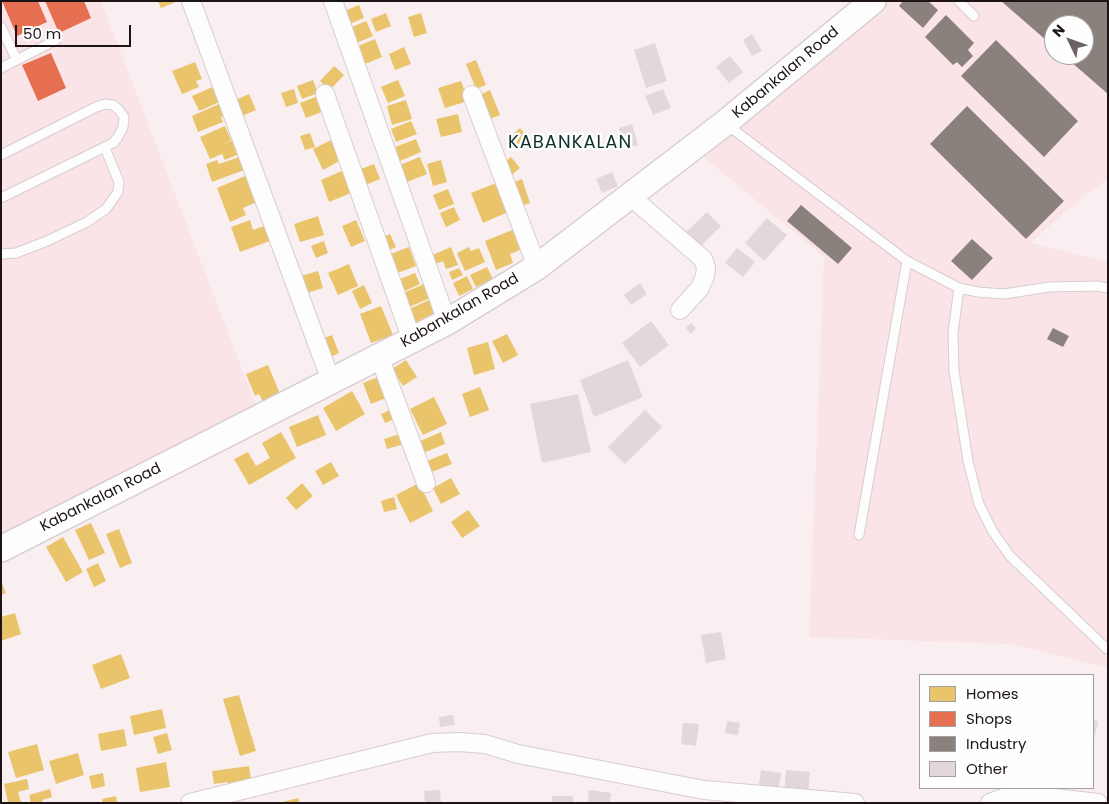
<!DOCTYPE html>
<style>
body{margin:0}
#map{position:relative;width:1109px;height:804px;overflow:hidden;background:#f9eff1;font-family:Poppins,sans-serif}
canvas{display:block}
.frame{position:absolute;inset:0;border:2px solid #1e1416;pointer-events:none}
.legend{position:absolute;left:919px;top:674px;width:175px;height:115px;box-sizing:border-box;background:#fefefe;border:1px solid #a4a0a1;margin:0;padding:6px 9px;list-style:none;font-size:15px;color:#1e1416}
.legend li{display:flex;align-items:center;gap:10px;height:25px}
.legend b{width:25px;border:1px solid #a4a0a1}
.north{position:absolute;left:1044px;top:15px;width:50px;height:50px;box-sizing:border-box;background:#fefefe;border:1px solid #a4a0a1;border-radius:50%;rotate:312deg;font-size:14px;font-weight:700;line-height:20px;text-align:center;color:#1e1416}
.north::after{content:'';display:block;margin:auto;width:18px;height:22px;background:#6b6163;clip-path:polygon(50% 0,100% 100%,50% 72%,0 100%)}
.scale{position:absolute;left:15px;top:25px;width:116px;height:22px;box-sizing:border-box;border:2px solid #1e1416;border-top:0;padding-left:6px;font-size:15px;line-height:18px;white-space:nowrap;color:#1e1416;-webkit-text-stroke:4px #fefefe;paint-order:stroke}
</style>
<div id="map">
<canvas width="1109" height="804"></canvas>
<div class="frame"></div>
<ul class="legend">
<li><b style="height:14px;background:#e9c46a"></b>Homes</li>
<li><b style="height:14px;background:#e76f51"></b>Shops</li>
<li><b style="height:14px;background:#8a817c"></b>Industry</li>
<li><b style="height:14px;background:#e2d8da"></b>Other</li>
</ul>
<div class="north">N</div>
<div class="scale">50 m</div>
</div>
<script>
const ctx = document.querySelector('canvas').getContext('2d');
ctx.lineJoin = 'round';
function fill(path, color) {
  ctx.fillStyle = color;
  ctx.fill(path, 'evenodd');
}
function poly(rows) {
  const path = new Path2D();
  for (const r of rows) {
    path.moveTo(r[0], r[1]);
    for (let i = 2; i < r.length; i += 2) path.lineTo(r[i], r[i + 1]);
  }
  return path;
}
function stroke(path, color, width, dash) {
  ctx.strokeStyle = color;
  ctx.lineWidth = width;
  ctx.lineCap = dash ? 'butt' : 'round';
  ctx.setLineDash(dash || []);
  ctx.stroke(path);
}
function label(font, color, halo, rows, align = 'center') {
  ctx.font = font + ' Poppins,sans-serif';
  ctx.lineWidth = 5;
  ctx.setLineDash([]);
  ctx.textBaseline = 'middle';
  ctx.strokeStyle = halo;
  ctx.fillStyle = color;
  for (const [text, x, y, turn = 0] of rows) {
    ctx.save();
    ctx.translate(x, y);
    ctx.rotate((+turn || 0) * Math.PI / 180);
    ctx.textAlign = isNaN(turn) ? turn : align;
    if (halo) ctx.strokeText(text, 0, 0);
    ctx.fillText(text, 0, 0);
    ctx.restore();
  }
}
const built = poly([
 [1,1,101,1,257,408,1,541],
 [881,1,1108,1,1108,179,1068,209,1031,243,1108,262,1108,668,1011,644,809,637,824,257,699,153],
 [1054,25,1084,25,1084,55,1054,55]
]);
const homes = poly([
 [158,1,178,1,161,8],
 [359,5,364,18,347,25,342,12],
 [386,13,391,26,376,32,371,19],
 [421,13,427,33,414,37,408,17],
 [366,21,373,36,352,45,345,30],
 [375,39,382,57,360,66,353,48],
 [404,47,411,64,395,70,389,54],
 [476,60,486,85,476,89,466,64],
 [195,62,202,79,196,81,199,87,182,94,172,71],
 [334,66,344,75,330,90,320,81],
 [313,80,318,93,302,99,297,86],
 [398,80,405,96,388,103,381,87],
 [461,81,468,101,445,108,438,88],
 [217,85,224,100,199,111,192,96],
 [294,89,298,103,286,107,281,93],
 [490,90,500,115,490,119,480,95],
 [249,94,256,110,242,116,236,100],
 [318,96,324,111,306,118,300,103],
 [406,100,412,119,392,125,387,106],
 [219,104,224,116,221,117,223,122,198,132,192,116],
 [458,114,462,132,441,137,436,119],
 [411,121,417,134,396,142,391,129],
 [225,126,231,140,223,144,233,140,239,154,225,160,222,154,210,159,200,137],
 [520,128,530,140,518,149,509,137],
 [310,133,315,147,305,150,300,136],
 [416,139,421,152,400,161,395,147],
 [331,140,341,160,323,170,313,149],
 [239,157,244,170,212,182,206,164,217,160,219,164],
 [420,157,427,174,407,182,400,165],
 [511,157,520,168,510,176,501,165],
 [441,160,447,182,433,186,427,164],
 [374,164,380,179,363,186,356,171],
 [342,171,351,193,329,202,321,180],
 [250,174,261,200,243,208,246,215,230,222,217,188],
 [522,179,530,203,518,207,510,184],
 [496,183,508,212,483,223,471,193],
 [448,189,454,204,439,210,433,195],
 [454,207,460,220,446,227,440,213],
 [318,216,324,235,300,242,294,224],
 [250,220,253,230,264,226,270,241,240,252,231,227],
 [356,220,365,241,351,247,342,226],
 [515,229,522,249,510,254,513,263,496,270,485,241],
 [390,234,396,247,385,252,379,239],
 [324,241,328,253,316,258,311,246],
 [409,247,416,266,395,274,388,255],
 [451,247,458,265,446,269,443,261,433,265,430,256],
 [469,247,471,251,479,248,485,262,465,271,457,253],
 [349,264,358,286,338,295,328,273],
 [487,267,493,279,476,287,470,275],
 [459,268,463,275,452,280,449,272],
 [318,271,323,288,304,294,298,277],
 [415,273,420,284,405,291,400,279],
 [467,276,473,289,459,296,453,283],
 [424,284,430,298,407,308,401,294],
 [364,285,372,303,360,309,352,291],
 [429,300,436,317,412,327,405,311],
 [381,306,393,335,371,343,360,314],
 [507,334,518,355,503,363,492,341],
 [332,335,339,353,326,359,319,340],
 [488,342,495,369,474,375,467,348],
 [406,360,417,377,403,386,392,369],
 [268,365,280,394,263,402,259,394,255,396,246,374],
 [383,375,391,396,371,404,363,383],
 [480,387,489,410,470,417,462,394],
 [352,391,365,414,336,431,323,408],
 [434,397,447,424,423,435,410,409],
 [392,409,397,418,385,423,381,414],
 [318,415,326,435,297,447,289,427],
 [281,432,296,458,249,485,234,459,248,452,256,466,270,458,262,443],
 [441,432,445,444,423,453,418,442],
 [400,434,404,444,387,449,384,439],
 [447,453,452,464,429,473,424,462],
 [331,462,339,476,323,485,315,471],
 [451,478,460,494,441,504,433,488],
 [302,483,313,496,296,510,286,498],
 [419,483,433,511,410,523,396,495],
 [394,497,397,509,384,512,381,501],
 [468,510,480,526,462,538,451,522],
 [91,523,105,553,89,560,75,530],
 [119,529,132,563,120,568,106,534],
 [63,537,83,572,66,582,46,547],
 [98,563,106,581,94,587,86,569],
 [1,581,6,593,1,595],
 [15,613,21,634,1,641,1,617],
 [121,654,130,678,101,689,92,665],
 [239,695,256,751,240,756,223,699],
 [162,709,166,728,134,735,130,716],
 [124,729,127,746,101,751,98,734],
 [167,733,172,750,158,754,153,737],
 [37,744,44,770,16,778,8,752],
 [78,753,84,775,56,784,49,761],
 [166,762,170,787,140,792,136,768],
 [249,766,252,785,229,788,228,782,214,784,212,771],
 [103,773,105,786,92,789,89,776],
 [27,779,29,789,18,792,21,802,8,803,4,784],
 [50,789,52,797,42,800,43,803,31,803,29,795],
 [116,796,117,803,103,803,102,799],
 [298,798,300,803,283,803,283,802]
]);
const shops = poly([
 [2,1,38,1,47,22,17,36],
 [45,1,84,1,91,18,59,33],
 [51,53,66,88,38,101,22,65]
]);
const industry = poly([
 [903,1,928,1,938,10,923,28,899,6],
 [1001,1,1108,1,1108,94,1063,55,1084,55,1084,25,1054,25,1054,47],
 [946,15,974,43,968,50,973,56,962,67,957,62,953,65,925,37],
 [996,40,1078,121,1044,157,961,76],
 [967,106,1064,201,1026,239,930,144],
 [801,205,852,248,838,264,787,221],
 [972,239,993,258,972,280,951,261],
 [1053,328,1069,336,1063,347,1047,339]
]);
const building = poly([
 [752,34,762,51,752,56,743,40],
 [655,43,667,81,646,88,634,50],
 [730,56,743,72,729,83,716,67],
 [663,89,671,108,653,115,645,96],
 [632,124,638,145,625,148,619,128],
 [612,172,618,186,602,193,596,179],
 [707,212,721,226,700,247,686,232],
 [767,218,787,235,764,261,745,243],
 [737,248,755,262,743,277,725,263],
 [640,283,647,294,631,305,624,295],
 [651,321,669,345,640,367,622,343],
 [691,323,696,328,691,334,686,328],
 [628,360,643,397,594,417,580,380],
 [578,394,591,452,542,463,530,404],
 [645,410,662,427,625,464,608,447],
 [721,632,726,659,706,663,701,635],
 [453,715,455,725,440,727,439,717],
 [1093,720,1098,721,1094,739,1093,739],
 [727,721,740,723,738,735,725,733],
 [683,723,699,724,696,746,681,744],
 [761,770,781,773,778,793,758,790],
 [786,770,810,772,808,796,784,794],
 [440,790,441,803,425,803,424,791],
 [589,790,611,793,610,803,588,803],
 [552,796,573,796,573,803,552,803]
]);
const lane = poly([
 [959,1,974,16],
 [1,27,17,60],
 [1,68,56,40],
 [726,124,907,261,959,288,978,292,1004,294,1049,287,1097,286,1108,288],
 [1,155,96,107,105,104,113,105,119,110,124,117,123,127,118,137,113,143,1,198],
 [1,254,16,253,47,241,87,222,106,209,118,192,119,182,105,148],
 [959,288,953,333,954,371,968,461,979,504,993,532,1010,556,1107,649],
 [859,535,907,261]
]);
const street = poly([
 [191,1,331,381],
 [333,1,447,322],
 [325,94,412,340],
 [472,95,537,267],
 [630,196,703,259,706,267,705,276,700,288,680,310],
 [379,356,426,483],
 [190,803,432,743,458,742,485,744,518,754,704,790,855,803],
 [990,803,1009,796,1028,795,1098,803]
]);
const secondary = poly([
 [1,549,447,322,537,267,725,123,873,1]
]);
const streetNames = [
 ["Kabankalan Road",786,73,-40],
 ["Kabankalan Road",460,311,-30],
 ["Kabankalan Road",101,498,-27]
];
const quarterNames = [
 ["KABANKALAN",570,143]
];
fill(built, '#fae4e8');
fill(homes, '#e9c46a');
fill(shops, '#e76f51');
fill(industry, '#8a817c');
fill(building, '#e2d8da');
stroke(lane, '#d7cdcf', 11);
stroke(street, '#d7cdcf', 20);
stroke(secondary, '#d7cdcf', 28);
stroke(lane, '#fefdfd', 9);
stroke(street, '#fefdfd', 18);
stroke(secondary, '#fefdfd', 25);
label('15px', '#1e1416', '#fefefe', streetNames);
ctx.letterSpacing = '1px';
label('18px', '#0f312c', '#fefefe', quarterNames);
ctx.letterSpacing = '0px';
</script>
